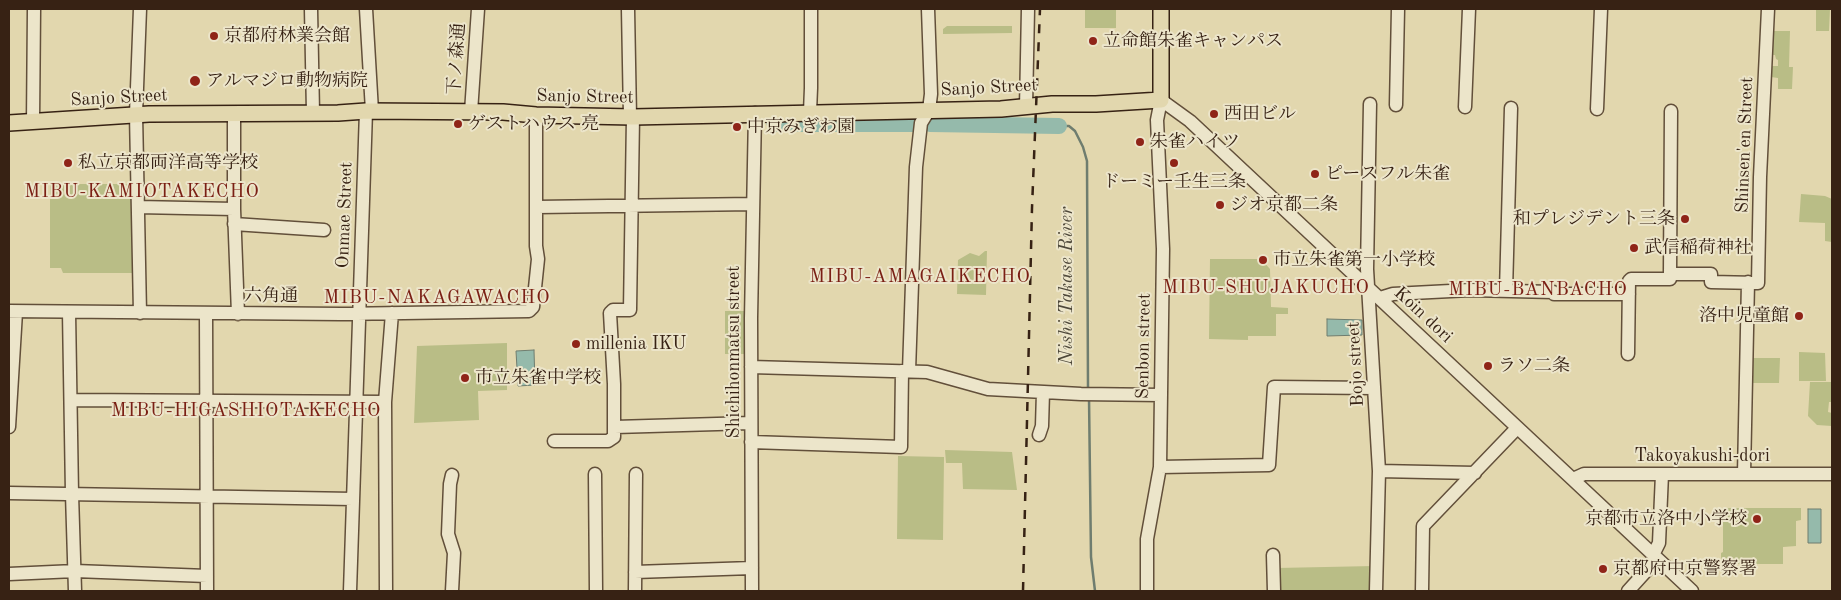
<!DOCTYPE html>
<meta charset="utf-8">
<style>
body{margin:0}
#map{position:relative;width:1841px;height:600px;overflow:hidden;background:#e2d7ae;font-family:"Old Standard TT",serif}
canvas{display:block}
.frame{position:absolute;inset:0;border:10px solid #372214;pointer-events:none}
</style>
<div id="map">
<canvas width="1841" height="600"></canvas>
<div class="frame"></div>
</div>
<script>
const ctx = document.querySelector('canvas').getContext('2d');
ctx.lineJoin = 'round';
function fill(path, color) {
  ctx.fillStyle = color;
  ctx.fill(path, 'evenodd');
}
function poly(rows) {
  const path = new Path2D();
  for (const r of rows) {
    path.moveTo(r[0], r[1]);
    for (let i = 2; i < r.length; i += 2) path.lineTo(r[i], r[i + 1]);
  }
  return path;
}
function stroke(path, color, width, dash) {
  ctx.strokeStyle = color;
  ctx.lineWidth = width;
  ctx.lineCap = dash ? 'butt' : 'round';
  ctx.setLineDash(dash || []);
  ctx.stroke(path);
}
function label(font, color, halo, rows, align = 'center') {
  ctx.font = font + ' "Old Standard TT","Noto Serif JP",serif';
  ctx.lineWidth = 4;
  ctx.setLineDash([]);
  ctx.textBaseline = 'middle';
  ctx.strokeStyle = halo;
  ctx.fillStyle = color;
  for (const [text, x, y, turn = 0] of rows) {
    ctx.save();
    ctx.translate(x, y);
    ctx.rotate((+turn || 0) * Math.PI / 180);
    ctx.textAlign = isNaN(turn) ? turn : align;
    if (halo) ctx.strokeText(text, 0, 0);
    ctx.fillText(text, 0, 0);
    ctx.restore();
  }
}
const green = poly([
 [1816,9,1830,9,1829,31,1816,31],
 [1085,10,1116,10,1116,28,1085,28],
 [947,26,1012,26,1012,33,943,34,943,29],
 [1772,31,1790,31,1789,67,1793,67,1792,89,1778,89,1778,78,1771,77,1772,66,1778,66,1778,60,1776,59,1775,55,1772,55],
 [50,184,131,184,133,273,63,273,61,268,50,268],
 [1801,194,1825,196,1832,199,1832,242,1825,241,1825,223,1799,222],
 [985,251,987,251,986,295,957,294,958,260,970,253,979,256],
 [1210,259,1261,259,1270,269,1271,307,1288,308,1288,314,1276,314,1276,336,1248,336,1248,340,1209,339],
 [725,311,749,311,748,354,725,354],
 [507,343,507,390,478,391,479,420,414,423,417,346],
 [1799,352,1825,353,1826,381,1799,381],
 [1751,358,1780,358,1779,383,1751,383],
 [1810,382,1832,382,1832,402,1829,402,1828,412,1832,413,1832,426,1817,425,1808,416],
 [945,450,1012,452,1017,490,963,489,962,463,946,463],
 [898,456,944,457,943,540,897,539],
 [1725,508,1801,508,1801,520,1796,521,1796,546,1783,547,1783,564,1721,564,1721,553,1723,552,1723,513],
 [1374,566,1373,591,1277,591,1277,568]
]);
const water = poly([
 [1327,319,1362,320,1362,335,1327,336,1327,319],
 [534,350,535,385,518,386,516,351,534,350],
 [1808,509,1821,509,1821,543,1808,543,1808,509]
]);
const stream = poly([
 [1059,126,1069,126,1075,131,1083,147,1087,161,1088,389],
 [1089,397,1091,557,1095,591]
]);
const river = poly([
 [774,122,776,124,913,124],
 [930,124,1059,126]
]);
const minor = poly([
 [140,9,136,114,140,313],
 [311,9,313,113],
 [366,9,372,111],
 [628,9,630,117],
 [1370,104,1367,269,1379,471,1376,591],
 [1396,105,1398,9],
 [1026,107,1028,9],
 [1465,107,1469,9],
 [1597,109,1601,9],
 [471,112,478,9],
 [810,112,811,88,811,9],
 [234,113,234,209,238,314],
 [33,122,34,9],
 [138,207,234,209],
 [537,207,753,204],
 [234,224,324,230],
 [1670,274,1671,111],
 [1506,291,1511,108],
 [1380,298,1393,294,1470,290,1553,292,1554,294,1629,294],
 [9,311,341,314,529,311,533,307,538,259,536,246,536,115],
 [69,312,72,494,75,591],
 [206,314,207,591],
 [1628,354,1629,281,1631,279,1670,279,1670,274,1711,274,1711,282,1758,283,1760,177,1768,9],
 [751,367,927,372,988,389,1081,394,1161,395],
 [909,371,916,167,921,123,929,110,931,94,928,9],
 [71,400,385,402],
 [9,427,16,312],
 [615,427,751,423],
 [1039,435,1042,426,1043,392],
 [554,441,608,441,614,437,614,384,610,313,613,310,630,310,633,117],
 [751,442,901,447,902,371],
 [1160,467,1269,465,1274,387,1374,388],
 [1379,471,1475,473],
 [595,474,596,591],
 [1744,474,1748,282],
 [452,475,450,484,448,534,454,553,452,591],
 [1573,479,1584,474,1832,474],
 [9,493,353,499],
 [1273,555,1274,591],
 [1653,555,1659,543,1662,474],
 [635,572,752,568],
 [9,574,75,571,207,576],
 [350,591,366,111],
 [386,591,385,402,392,313],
 [635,591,636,474],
 [752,591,751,318,755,113],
 [1147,591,1147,539,1160,467,1163,249,1157,120,1161,100,1190,121,1692,591],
 [1422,591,1423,526,1517,428],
 [1628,591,1657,559]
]);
const major = poly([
 [9,123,149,114,338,113,366,111,503,112,536,115,633,117,1001,109,1052,104,1096,104,1161,100,1161,9]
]);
const rail = poly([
 [1023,591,1032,208,1040,9]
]);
const markers = [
 [214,36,5,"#8f2418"],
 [1093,41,5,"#8f2418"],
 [195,81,6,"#8f2418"],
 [1214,114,5,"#8f2418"],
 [458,124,5,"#8f2418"],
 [737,127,5,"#8f2418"],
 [1140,142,5,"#8f2418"],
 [68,163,5,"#8f2418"],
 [1174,163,5,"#8f2418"],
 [1315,174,5,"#8f2418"],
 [1220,205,5,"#8f2418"],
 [1685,219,5,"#8f2418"],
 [1634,248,5,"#8f2418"],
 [1263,260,5,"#8f2418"],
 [1799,316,5,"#8f2418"],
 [576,344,5,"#8f2418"],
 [1488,366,5,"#8f2418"],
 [465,378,5,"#8f2418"],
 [1757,519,5,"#8f2418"],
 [1603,569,5,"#8f2418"]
];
const poiNames = [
 ["京都府林業会館",224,36],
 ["立命館朱雀キャンパス",1103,41],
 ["アルマジロ動物病院",206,81],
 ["西田ビル",1224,114],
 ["ゲストハウス 亮",468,124],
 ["中京みぎわ園",747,127],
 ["朱雀ハイツ",1150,142],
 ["私立京都両洋高等学校",78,163],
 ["ピースフル朱雀",1325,174],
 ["ドーミー壬生三条",1174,182,"center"],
 ["ジオ京都二条",1230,205],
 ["和プレジデント三条",1675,219,"right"],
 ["武信稲荷神社",1644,248],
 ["市立朱雀第一小学校",1273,260],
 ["洛中児童館",1789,316,"right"],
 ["millenia IKU",586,344],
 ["ラソ二条",1498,366],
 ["市立朱雀中学校",475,378],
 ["京都市立洛中小学校",1747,519,"right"],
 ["京都府中京警察署",1613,569]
];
const streetNames = [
 ["下ノ森通",457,59,-86],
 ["Sanjo Street",989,88,-3],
 ["Sanjo Street",585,97,1],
 ["Sanjo Street",119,98,-3],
 ["Shinsen'en Street",1745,145,-88],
 ["Onmae Street",345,215,-88],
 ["六角通",271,296],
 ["Koin dori",1423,315,43],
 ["Senbon street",1144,346,-89],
 ["Shichihonmatsu street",734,352,-90],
 ["Bojo street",1356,364,-93],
 ["Takoyakushi-dori",1702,456]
];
const neighbourhoodNames = [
 ["MIBU-KAMIOTAKECHO",142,192],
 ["MIBU-AMAGAIKECHO",920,277],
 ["MIBU-SHUJAKUCHO",1266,288],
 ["MIBU-BANBACHO",1538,290],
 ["MIBU-NAKAGAWACHO",437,298],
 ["MIBU-HIGASHIOTAKECHO",246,411]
];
const waterNames = [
 ["Nishi Takase River",1067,286,-90]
];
fill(green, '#b9bd86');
fill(water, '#95baab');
stroke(water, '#6f7d6f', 1);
stroke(stream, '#6f7d6f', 2.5);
stroke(river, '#95baab', 16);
stroke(minor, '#624f3a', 15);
stroke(major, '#372214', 18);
stroke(minor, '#ece5ca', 12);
stroke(major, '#e2d7ae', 15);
stroke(rail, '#372214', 2.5, [9, 9]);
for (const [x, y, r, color] of markers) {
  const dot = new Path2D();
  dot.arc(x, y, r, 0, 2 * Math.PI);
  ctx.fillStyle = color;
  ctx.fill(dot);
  stroke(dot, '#ece5ca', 2);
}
label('18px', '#372214', '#ece5ca', poiNames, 'left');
label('18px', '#372214', '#ece5ca', streetNames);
ctx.letterSpacing = '1px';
label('19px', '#7a1f14', '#ece5ca', neighbourhoodNames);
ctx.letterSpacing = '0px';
label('italic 19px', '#4e483a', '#ece5ca', waterNames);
</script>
